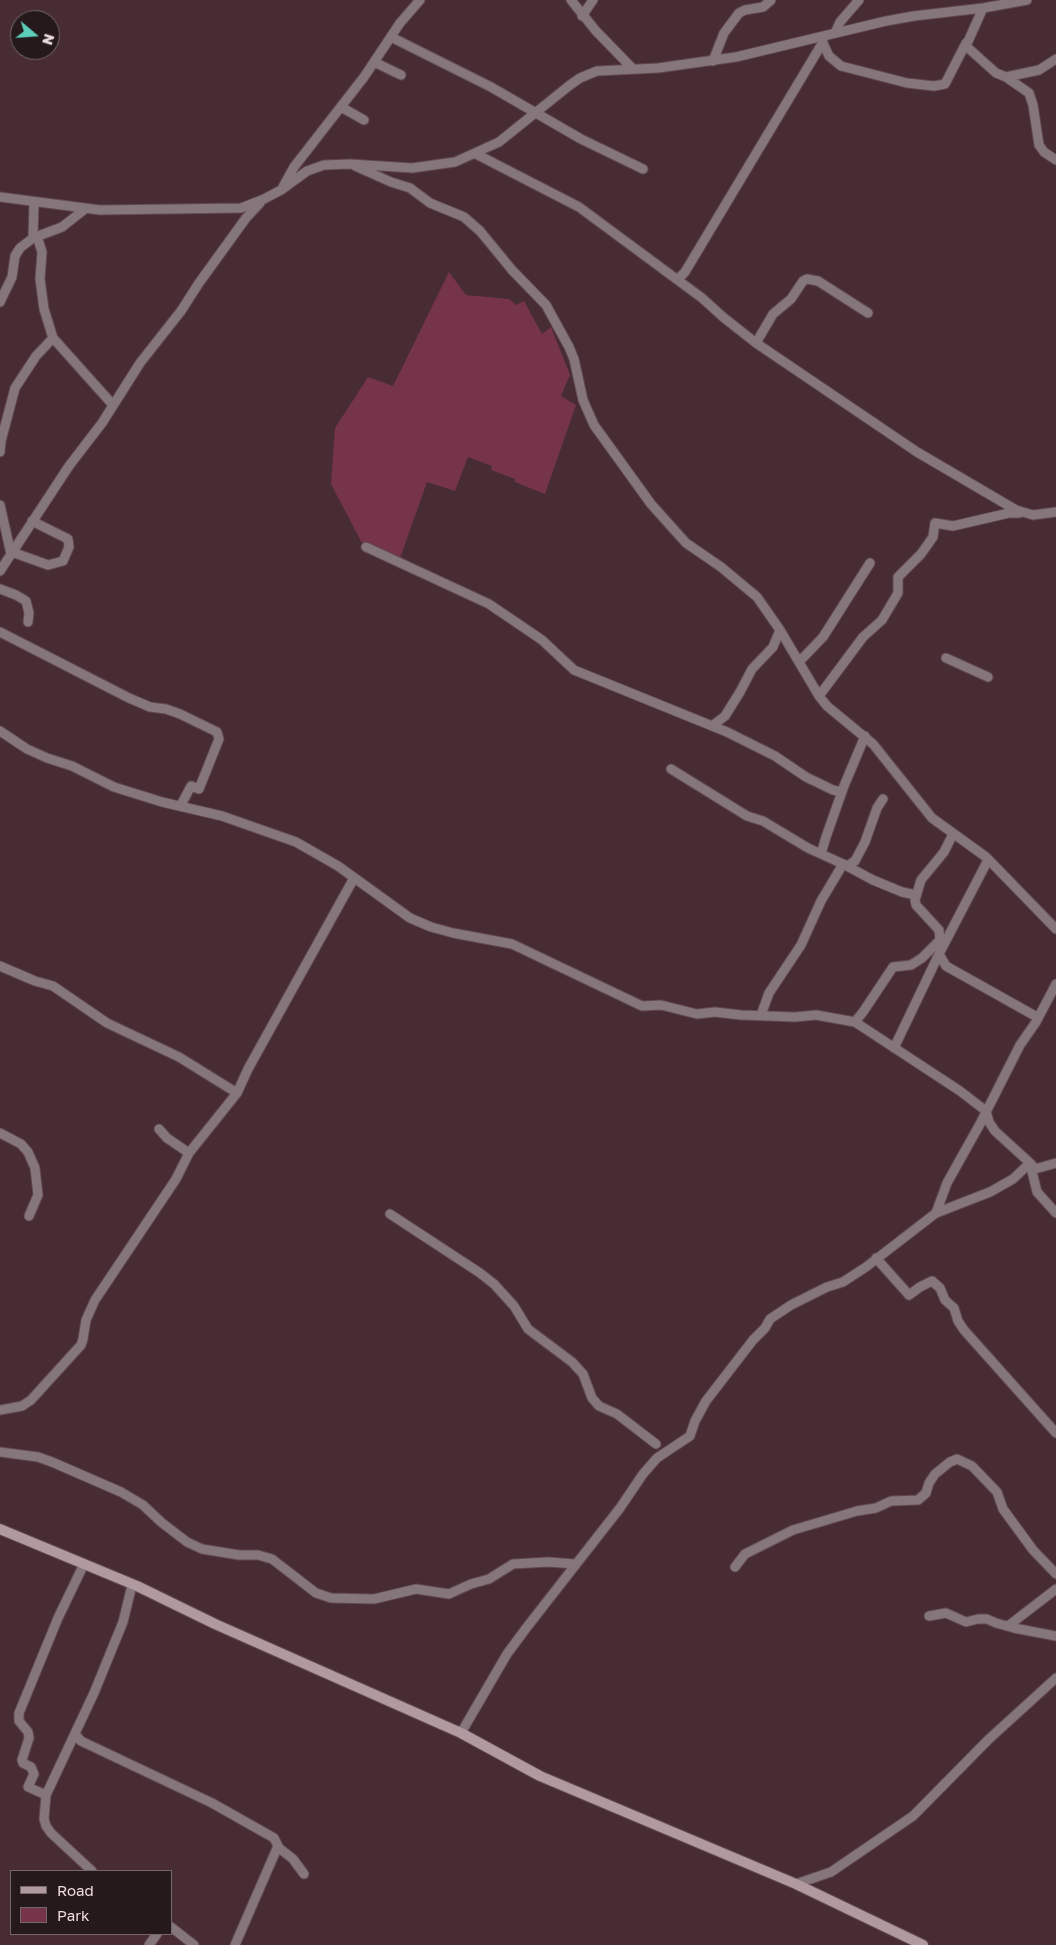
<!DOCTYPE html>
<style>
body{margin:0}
#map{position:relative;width:1056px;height:1945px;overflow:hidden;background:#472c34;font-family:"Golos Text",sans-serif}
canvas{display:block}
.legend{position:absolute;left:10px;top:1870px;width:162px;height:65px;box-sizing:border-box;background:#25191c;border:1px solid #75676a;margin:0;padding:6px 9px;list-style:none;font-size:15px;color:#eedce0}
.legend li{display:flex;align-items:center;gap:10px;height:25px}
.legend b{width:25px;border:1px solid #75676a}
.north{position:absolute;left:10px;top:10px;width:50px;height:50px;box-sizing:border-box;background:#25191c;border:1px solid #75676a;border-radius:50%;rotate:108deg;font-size:14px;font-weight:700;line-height:20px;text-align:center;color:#eedce0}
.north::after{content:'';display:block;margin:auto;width:18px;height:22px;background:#5cceba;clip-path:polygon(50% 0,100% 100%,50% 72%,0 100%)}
</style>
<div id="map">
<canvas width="1056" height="1945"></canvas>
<ul class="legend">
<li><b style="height:6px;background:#b09aa0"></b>Road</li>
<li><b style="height:14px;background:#76344b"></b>Park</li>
</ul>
<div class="north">N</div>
</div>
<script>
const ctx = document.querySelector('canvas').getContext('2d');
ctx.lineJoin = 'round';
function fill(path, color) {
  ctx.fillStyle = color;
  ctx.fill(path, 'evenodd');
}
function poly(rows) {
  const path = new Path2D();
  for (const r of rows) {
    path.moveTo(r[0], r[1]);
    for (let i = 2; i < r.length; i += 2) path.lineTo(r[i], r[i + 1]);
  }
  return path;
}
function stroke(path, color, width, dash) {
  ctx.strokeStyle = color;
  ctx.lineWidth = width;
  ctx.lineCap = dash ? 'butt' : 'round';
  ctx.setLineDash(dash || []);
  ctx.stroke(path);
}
const green = poly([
 [449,272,466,295,509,299,516,305,524,301,542,334,551,327,570,375,561,396,576,405,545,494,515,482,515,479,491,470,492,466,468,457,455,491,427,482,399,561,363,545,331,484,335,428,368,377,393,386]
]);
const street = poly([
 [571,0,596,31,632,68],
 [983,8,966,46,996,73,1006,77,1039,70,1056,59],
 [582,16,593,0],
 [835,33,840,22,859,0],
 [391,37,491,87,581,139,643,169],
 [821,39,829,56,841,66,907,83,934,86,945,84,966,43],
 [713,61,724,33,739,13,745,10,763,7,771,0],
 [374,62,401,75],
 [1006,77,1029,93,1033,105,1039,145,1044,152,1056,160],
 [341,107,364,120],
 [476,154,579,207,702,298,723,317,756,343,917,452,1016,510,1033,515,1056,512],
 [355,166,391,182,410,188,430,203,464,217,480,231,512,270,546,305,569,347,574,359,583,400,594,425,651,504,686,543,721,567,757,597,780,630,819,696,827,706,873,744,932,818,986,857,1056,929],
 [283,187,294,167,364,77,400,23,420,0],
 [0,197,100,210,241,208,264,199,281,190,307,171,324,165,350,164,412,168,455,162,499,142,570,85,580,78,597,71,658,68,736,57,886,21,914,16,983,8,1027,0],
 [37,236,42,252,40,279,44,309,53,338,113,405],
 [33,238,34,202],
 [678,279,685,272,823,42],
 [0,302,12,277,15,256,20,248,33,238,62,227,85,209],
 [756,343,773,314,791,299,803,281,807,279,818,281,868,313],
 [0,452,1,441,15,388,36,356,53,338],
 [0,505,11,554],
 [366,547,489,604,542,640,574,670,727,732,775,756,806,777,833,790,842,792],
 [12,552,48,565,63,561,69,547,68,539,32,521],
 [0,571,69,466,102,423,140,363,181,311,199,283,246,218,260,203],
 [0,589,16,595,26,601,29,613,28,622],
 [0,632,129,698,150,707,166,709,180,714,217,732,219,739,199,789,191,786,181,805],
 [946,658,988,677],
 [799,662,823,637,870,563],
 [819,696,863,637,882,620,898,593,898,577,921,554,933,537,935,523,953,526,1009,513,1019,513],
 [712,726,725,716,740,692,752,669,773,647,780,630],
 [0,731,27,749,47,758,72,766,114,787,162,802,222,816,296,842,338,866,410,918,431,927,453,933,512,944,642,1006,661,1005,697,1014,715,1012,741,1015,795,1017,816,1015,855,1022],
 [671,769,747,816,763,821,808,848,843,864,873,880,902,892,916,895],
 [953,834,944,852,921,880,915,900,916,905,939,930,940,940,922,958,911,965,893,967,863,1012,855,1022,960,1091,986,1111,989,1122,995,1131,1030,1163,1037,1192,1056,1213],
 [821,854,826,837,844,786,865,736],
 [988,860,939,954,946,966,1037,1017],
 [847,866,855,861,865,842,877,808,883,799],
 [0,966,35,981,53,986,107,1023,179,1057,237,1093],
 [761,1015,769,993,801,945,821,901,843,864],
 [894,1048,939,954],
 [159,1129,167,1138,189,1153,237,1093,248,1069,354,878],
 [0,1133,21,1144,28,1152,35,1168,38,1195,29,1216],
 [936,1213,947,1183,980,1124,1020,1045,1036,1022,1056,984],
 [390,1214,480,1273,494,1284,514,1306,528,1329,572,1362,583,1374,592,1398,599,1406,617,1414,656,1444],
 [876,1258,909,1295,920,1287,932,1281,940,1288,945,1300,954,1308,958,1321,964,1330,1056,1433],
 [0,1410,22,1406,31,1400,81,1345,83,1339,86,1320,95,1300,176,1179,189,1153],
 [0,1452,38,1457,52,1462,121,1492,143,1505,161,1522,187,1542,202,1549,239,1555,258,1555,272,1559,316,1593,331,1598,374,1599,416,1589,449,1594,471,1584,489,1579,513,1564,548,1562,575,1564],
 [735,1567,745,1554,793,1530,857,1511,876,1508,891,1501,918,1500,926,1493,929,1483,935,1474,950,1462,957,1459,972,1466,997,1492,1003,1509,1033,1550,1056,1574],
 [929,1616,946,1613,966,1622,978,1619,987,1619,996,1623,1014,1628,1056,1636],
 [1008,1626,1056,1589],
 [461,1733,507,1654,527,1627,620,1508,643,1474,657,1458,690,1436,695,1421,706,1401,753,1340,765,1328,770,1319,791,1305,827,1287,843,1282,866,1267,936,1213,990,1192,1013,1179,1030,1163,1035,1169,1056,1163],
 [75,1734,81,1741,212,1803,274,1838,279,1848,293,1859,304,1874],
 [46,1795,28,1787,34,1774,31,1767,23,1763,22,1760,29,1738,28,1732,19,1721,19,1713,58,1618,84,1564],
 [92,1871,51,1833,46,1826,44,1819,46,1795,94,1693,123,1622,132,1585],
 [796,1884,831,1872,913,1816,989,1739,1056,1678],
 [171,1927,194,1945],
 [149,1945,157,1934],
 [235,1945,278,1846]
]);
const secondary = poly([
 [0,1529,137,1586,215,1624,461,1733,540,1776,796,1884,923,1945]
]);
fill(green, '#76344b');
stroke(street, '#624850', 11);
stroke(secondary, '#624850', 12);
stroke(street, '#84767a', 9);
stroke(secondary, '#b09aa0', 10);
</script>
